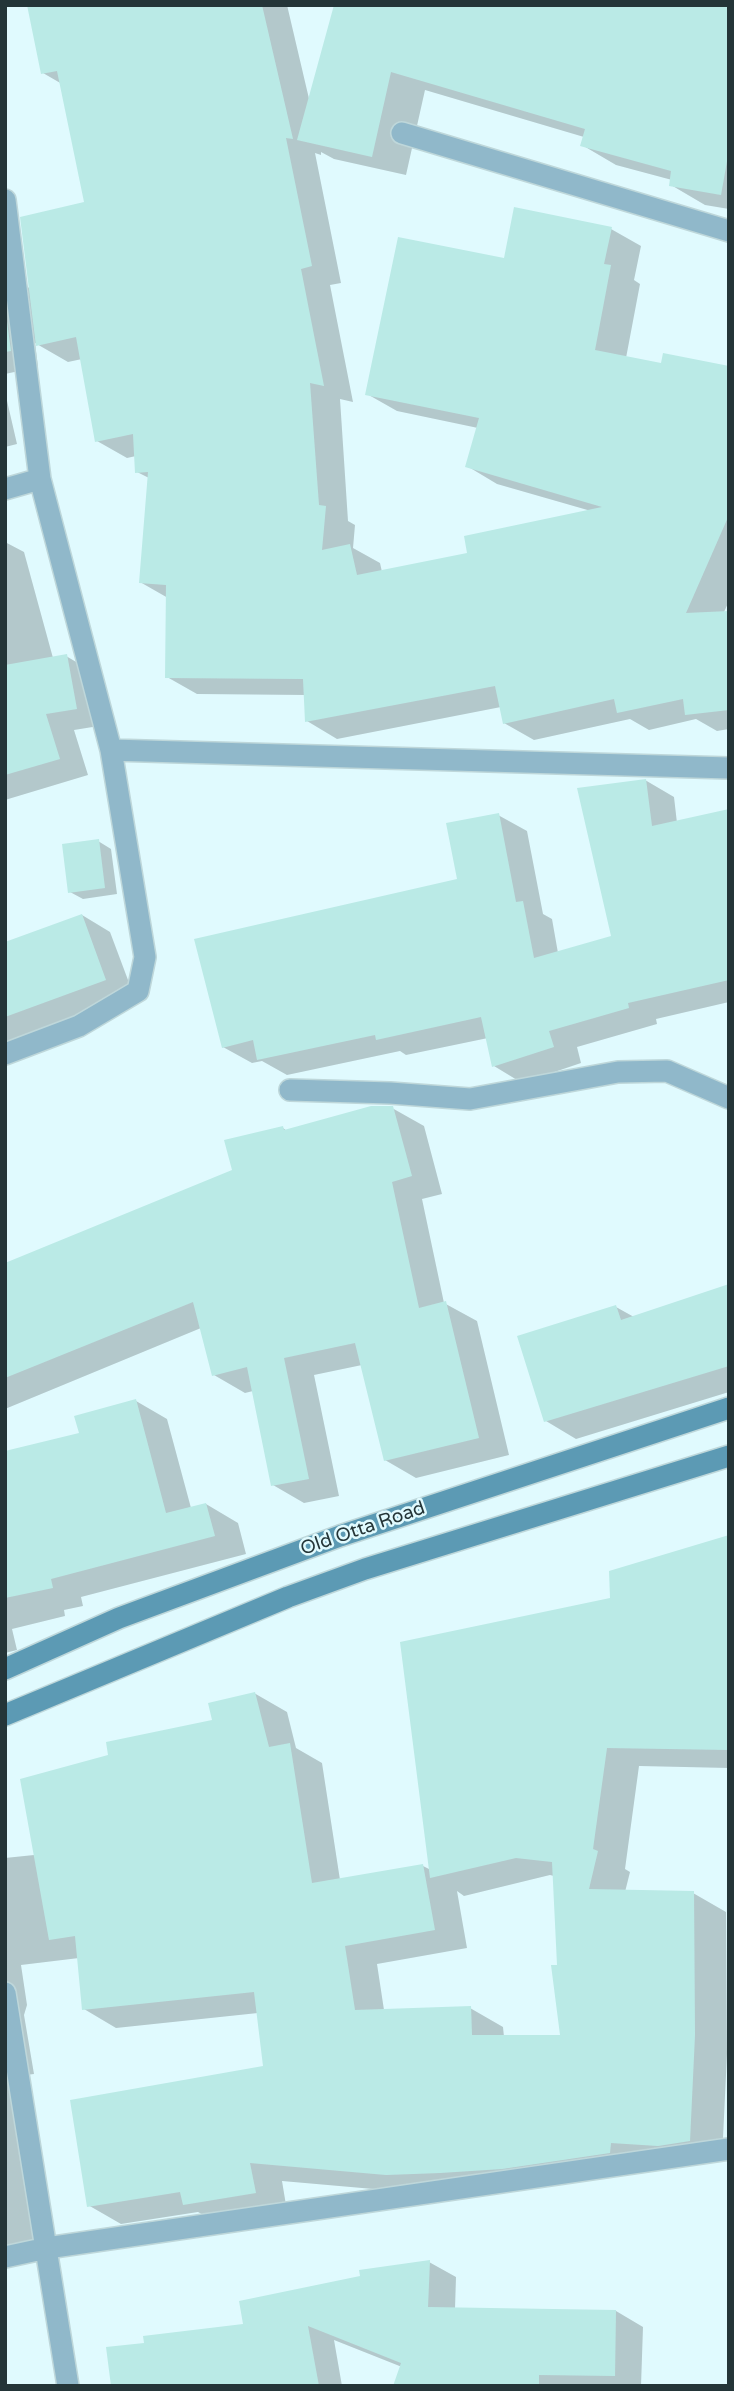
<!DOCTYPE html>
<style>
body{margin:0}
#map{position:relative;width:734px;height:2391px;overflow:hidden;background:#e0fafe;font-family:"Varela Round",sans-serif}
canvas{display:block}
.frame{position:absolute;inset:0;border:7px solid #243538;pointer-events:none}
</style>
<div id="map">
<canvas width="734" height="2391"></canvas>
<div class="frame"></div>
</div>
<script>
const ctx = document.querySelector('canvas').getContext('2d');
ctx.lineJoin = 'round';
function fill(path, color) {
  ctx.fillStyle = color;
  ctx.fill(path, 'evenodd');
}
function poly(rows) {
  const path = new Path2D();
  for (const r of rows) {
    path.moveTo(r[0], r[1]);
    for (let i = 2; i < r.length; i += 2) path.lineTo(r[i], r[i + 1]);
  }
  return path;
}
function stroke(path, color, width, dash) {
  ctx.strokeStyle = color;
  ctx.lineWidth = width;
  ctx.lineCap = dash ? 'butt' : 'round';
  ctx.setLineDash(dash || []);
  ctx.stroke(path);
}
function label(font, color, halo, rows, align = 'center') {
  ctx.font = font + ' "Varela Round",sans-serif';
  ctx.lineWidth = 5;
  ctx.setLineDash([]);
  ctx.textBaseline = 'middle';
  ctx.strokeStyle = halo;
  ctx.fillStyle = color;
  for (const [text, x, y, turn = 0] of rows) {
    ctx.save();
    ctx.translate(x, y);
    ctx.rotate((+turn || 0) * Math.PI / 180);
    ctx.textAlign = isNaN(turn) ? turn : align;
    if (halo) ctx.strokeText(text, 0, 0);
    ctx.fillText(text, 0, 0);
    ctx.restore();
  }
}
const shadow = poly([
 [29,5,287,5,310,103,336,5,729,5,729,209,705,205,671,185,672,180,616,165,582,145,584,137,425,90,406,175,334,159,321,152,321,155,315,153,341,283,330,285,353,402,340,399,348,521,355,525,353,548,380,563,382,572,470,555,591,511,497,484,467,466,478,428,397,411,367,394,505,260,611,229,641,246,634,280,640,284,626,358,663,365,729,368,729,601,724,612,729,612,729,729,717,731,696,719,649,730,630,719,534,740,504,723,501,707,337,739,307,721,306,695,197,694,167,677,168,598,140,582,149,478,137,472,136,456,127,458,97,441,82,359,68,362,35,343,38,367,5,374,5,201,21,283,31,289,86,204,62,84,43,73],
 [5,392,17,444,5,447],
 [5,542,24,552,53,658,66,656,95,673,105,725,74,730,88,775,5,800],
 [645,780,674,797,677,823,729,811,729,1002,656,1019,657,1024,577,1047,581,1063,522,1083,494,1066,488,1038,406,1055,400,1051,287,1075,262,1061,252,1063,223,1047,459,881,498,815,527,831,543,914,552,919,558,953,613,937],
 [98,841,111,849,117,894,83,899,70,892],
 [82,915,110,932,134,996,5,1044,5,944],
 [392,1108,424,1126,442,1194,422,1199,444,1303,477,1321,509,1455,416,1478,385,1460,362,1365,314,1375,339,1496,304,1503,273,1485,253,1391,245,1393,214,1375,201,1328,5,1409,5,1264,234,1171,283,1128,287,1131],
 [729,1286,729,1392,576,1439,546,1421,616,1307,634,1317],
 [136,1401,167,1419,191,1508,206,1504,238,1523,246,1554,81,1597,83,1606,64,1610,65,1616,12,1629,17,1650,5,1653,5,1452,81,1435],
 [729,1537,729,1768,639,1766,625,1869,630,1872,625,1892,693,1893,726,1912,727,2054,722,2159,419,2193,282,2181,287,2211,217,2223,198,2212,121,2224,88,2205,265,2068,258,2013,116,2028,84,2009,79,1958,21,1965,27,2005,24,2015,34,2074,18,2076,44,2250,5,2256,5,1858,34,1855,110,1756,214,1721,254,1693,287,1712,296,1748,322,1763,340,1880,423,1866,431,1870,612,1599],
 [550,1875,554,1876,562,2037,504,2037,503,2027,470,2008,384,2010,377,1964,467,1948,457,1891,464,1896],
 [429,2262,456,2277,455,2309,616,2311,643,2327,641,2386,395,2386,402,2367,334,2340,342,2386,113,2386,146,2344,245,2326]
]);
const building = poly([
 [27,5,262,5,293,139,286,138,312,266,301,269,324,386,310,383,319,505,326,506,322,550,350,544,357,575,467,553,464,536,602,507,465,467,479,418,365,395,398,237,504,258,514,207,612,227,604,264,611,265,595,350,661,363,663,353,729,366,729,515,686,613,729,611,729,710,685,715,683,699,617,713,614,699,503,724,495,686,305,722,303,679,165,678,166,585,139,583,148,472,135,473,133,434,95,442,76,337,36,346,20,217,84,202,57,71,41,74],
 [334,5,729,5,729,150,721,195,669,186,671,171,580,146,585,129,391,72,372,157,297,140],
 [5,307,11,351,5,352],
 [67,654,77,709,46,714,60,759,5,775,5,665],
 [646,779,652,826,729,809,729,980,628,1003,629,1008,549,1031,554,1047,492,1067,481,1017,376,1040,375,1035,257,1060,253,1040,222,1048,194,939,457,879,446,823,499,813,516,902,523,901,534,958,611,936,577,788],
 [99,839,105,888,68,893,62,844],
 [82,914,106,980,5,1017,5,942],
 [371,1106,393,1106,412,1176,392,1182,419,1308,446,1301,479,1438,384,1461,355,1343,284,1358,309,1479,271,1486,247,1367,212,1376,193,1302,5,1378,5,1263,232,1170,224,1140,283,1126,284,1130],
 [729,1284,729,1366,544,1422,517,1336,616,1305,621,1320],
 [136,1399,166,1513,206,1503,215,1536,51,1579,53,1588,5,1598,5,1451,79,1433,74,1416],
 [729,1535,729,1750,607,1748,593,1849,598,1851,589,1889,694,1891,695,2035,690,2141,658,2146,611,2143,610,2153,502,2169,440,2173,386,2175,250,2163,256,2193,183,2205,180,2192,87,2207,70,2100,263,2066,254,1992,82,2010,75,1936,49,1940,20,1779,108,1755,106,1742,212,1720,208,1703,255,1692,269,1747,290,1743,312,1883,423,1864,435,1930,345,1946,355,2010,471,2006,472,2035,560,2035,551,1965,557,1965,552,1862,516,1858,430,1878,400,1642,610,1598,609,1571],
 [430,2260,428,2307,616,2310,615,2376,539,2375,539,2386,393,2386,401,2363,308,2326,319,2386,111,2386,106,2347,144,2343,143,2336,243,2324,239,2301,360,2276,359,2270]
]);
const street = poly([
 [402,133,729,231],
 [5,200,40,479,111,750,145,957,138,991,79,1026,5,1054],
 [5,489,40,479],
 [111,750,729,768],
 [290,1090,390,1093,470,1099,618,1072,667,1071,729,1098],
 [5,1993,68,2386],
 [5,2257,47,2248,729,2149]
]);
const secondary = poly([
 [5,1669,119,1618,340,1536,729,1408],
 [5,1715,288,1597,365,1569,729,1456]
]);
const streetNames = [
 ["Old Otta Road",363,1529,-19]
];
fill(shadow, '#0003');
fill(building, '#baeae6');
stroke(street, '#bed7da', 24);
stroke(secondary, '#bed7da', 24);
stroke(street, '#90b8ca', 21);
stroke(secondary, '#5c9ab4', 21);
label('19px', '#243538', '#e0fafe', streetNames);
</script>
